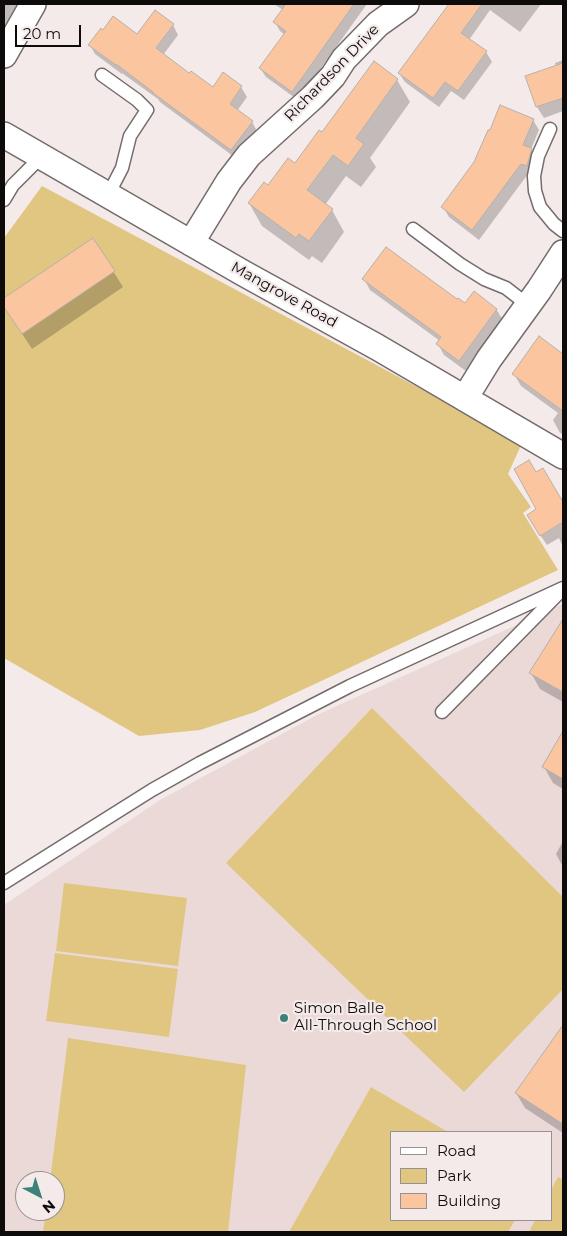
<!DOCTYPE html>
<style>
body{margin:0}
#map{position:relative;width:567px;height:1236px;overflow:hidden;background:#f3eae9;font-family:Montserrat,sans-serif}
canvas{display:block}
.frame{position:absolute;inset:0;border:5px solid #0e0c0b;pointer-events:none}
.legend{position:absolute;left:390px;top:1131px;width:162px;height:90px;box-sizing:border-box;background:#f3eae9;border:1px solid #979190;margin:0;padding:6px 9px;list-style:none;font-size:15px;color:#0e0c0b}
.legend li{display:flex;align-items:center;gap:10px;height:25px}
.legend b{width:25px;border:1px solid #979190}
.north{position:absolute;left:15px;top:1171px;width:50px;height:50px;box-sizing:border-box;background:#f3eae9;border:1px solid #979190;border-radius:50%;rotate:140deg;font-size:14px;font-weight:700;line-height:20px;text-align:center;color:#0e0c0b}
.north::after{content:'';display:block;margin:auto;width:18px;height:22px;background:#3d8278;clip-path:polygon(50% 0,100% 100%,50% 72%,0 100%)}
.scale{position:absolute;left:15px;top:25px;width:66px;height:22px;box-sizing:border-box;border:2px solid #0e0c0b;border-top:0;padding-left:6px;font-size:15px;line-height:18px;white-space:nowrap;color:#0e0c0b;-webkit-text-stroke:4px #f3eae9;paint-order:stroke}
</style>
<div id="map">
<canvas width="567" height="1236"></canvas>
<div class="frame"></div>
<ul class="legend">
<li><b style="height:6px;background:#fff"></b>Road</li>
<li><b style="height:14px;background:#e1c682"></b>Park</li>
<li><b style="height:14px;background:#fbc69f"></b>Building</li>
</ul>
<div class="north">N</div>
<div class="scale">20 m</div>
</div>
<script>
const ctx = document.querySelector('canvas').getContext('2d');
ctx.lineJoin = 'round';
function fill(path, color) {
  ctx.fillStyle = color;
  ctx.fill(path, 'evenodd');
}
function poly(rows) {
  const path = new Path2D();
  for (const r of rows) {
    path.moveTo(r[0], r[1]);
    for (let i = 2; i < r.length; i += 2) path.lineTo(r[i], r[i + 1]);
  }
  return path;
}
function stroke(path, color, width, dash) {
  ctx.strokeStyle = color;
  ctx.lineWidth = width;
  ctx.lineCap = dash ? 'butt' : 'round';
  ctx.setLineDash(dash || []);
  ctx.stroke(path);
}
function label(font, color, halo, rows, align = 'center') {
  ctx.font = font + ' Montserrat,sans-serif';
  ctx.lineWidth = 4.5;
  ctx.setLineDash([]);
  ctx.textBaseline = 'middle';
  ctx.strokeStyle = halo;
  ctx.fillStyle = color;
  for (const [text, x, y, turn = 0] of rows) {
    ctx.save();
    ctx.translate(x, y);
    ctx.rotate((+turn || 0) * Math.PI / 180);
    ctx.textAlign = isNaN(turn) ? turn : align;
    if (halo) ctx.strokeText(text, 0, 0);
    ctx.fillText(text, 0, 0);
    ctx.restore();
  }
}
const built = poly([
 [563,604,563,1232,4,1232,4,905,160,800,319,714],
 [391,1132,551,1132,551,1220,391,1220],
 [25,1181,55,1181,55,1211,25,1211]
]);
const green = poly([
 [42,186,522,443,508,474,531,507,523,513,558,570,255,712,200,730,139,736,4,658,4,238],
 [372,708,563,897,563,989,464,1092,226,863],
 [64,883,187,898,178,966,56,951],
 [55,953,178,969,169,1037,46,1021],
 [68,1038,246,1065,228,1232,43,1232,46,1211,55,1211,55,1181,50,1181],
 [371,1087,448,1132,391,1132,391,1220,515,1220,508,1232,289,1232],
 [558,1177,563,1180,563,1232,529,1232,535,1220,551,1220,551,1190]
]);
const shadow = poly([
 [4,4,18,4,20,8,4,36],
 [274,4,367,4,298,100,266,77,260,68,285,35,280,31,275,22,283,10],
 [451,4,541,4,520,32,490,10,469,40,486,52,492,62,464,100,451,91,439,107,405,82,399,73],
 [173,25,178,35,163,55,189,75,213,88,224,74,241,87,247,97,237,111,252,122,257,131,237,159,160,102,158,99,122,73,122,74,95,54,90,45,137,36],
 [563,60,563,111,544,118,537,107,527,77,556,67,555,63],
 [374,63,397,80,410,102,370,158,376,167,361,187,346,176,325,205,332,210,344,232,322,263,312,256,309,260,262,226,249,203,268,187,296,165,322,134],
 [533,120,539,130,531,149,538,160,533,176,528,174,479,240,449,217,443,207],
 [93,239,123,287,32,349,4,306,4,299],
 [364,279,465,305,496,309,503,320,466,371,444,355,438,344,440,341,370,290],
 [540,338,563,355,563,434,560,433,553,420,558,413,521,386,514,374],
 [543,470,563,505,563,547,559,538,547,545,534,526,538,509,536,474],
 [563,621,563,702,540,689,531,673],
 [563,734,563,789,553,783,544,767],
 [563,841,563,867,556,854],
 [555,1038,563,1044,563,1133,525,1108,516,1093]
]);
const building = poly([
 [286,4,354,4,292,92,259,68,286,31,273,22,286,4],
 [449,4,482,4,461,33,487,51,458,91,445,82,433,98,398,73,449,4],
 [155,10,174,24,156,48,189,73,191,71,213,87,223,72,242,86,230,104,253,121,231,150,153,93,153,92,116,64,116,65,88,45,101,28,103,30,113,16,137,34,155,10],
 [374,61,398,79,356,138,364,144,348,166,333,155,307,190,333,209,309,241,299,234,296,238,248,203,264,182,268,185,288,158,295,163,319,130,322,132,374,61],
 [563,63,563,98,536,107,525,76,563,63],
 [500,105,534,119,523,145,532,148,527,166,521,164,472,230,441,207,474,162,488,130,490,130,500,105],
 [93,238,115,271,22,334,4,307,4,298,93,238],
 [386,247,457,299,458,298,465,303,474,291,497,309,459,361,436,344,441,337,362,279,386,247],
 [539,336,563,354,563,411,512,374,539,336],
 [529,460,536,472,543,468,563,502,563,522,540,536,527,515,536,509,514,469,529,460],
 [563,619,563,692,529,673,563,619],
 [563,731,563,779,542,767,563,731],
 [563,1025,563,1124,515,1093,563,1025]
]);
const lane = poly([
 [102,75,137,100,147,110,130,136,122,168,108,195],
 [550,129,538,156,534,176,535,191,540,207,554,224,563,231],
 [4,200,13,185,42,156],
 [413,229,460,264,484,279,506,288,528,305],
 [442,712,558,594],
 [4,883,152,790,200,763,350,686,563,588]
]);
const street = poly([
 [4,55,33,4],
 [4,135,243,273,377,347,563,456],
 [191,243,229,181,249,155,313,97,333,76,344,59,378,24,406,4],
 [465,398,489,359,539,290,563,253]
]);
const markers = [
 [284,1018,5,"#3d8278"]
];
const streetNames = [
 ["Richardson Drive",332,73,-46],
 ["Mangrove Road",284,295,29]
];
const poiNames = [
 ["Simon Balle",294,1009],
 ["All-Through School",294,1026]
];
fill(built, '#ead9d7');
fill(green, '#e1c682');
fill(shadow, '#0003');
fill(building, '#fbc69f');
stroke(building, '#b6b0ab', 1);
stroke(lane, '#746c6b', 15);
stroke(street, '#746c6b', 28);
stroke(lane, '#fff', 12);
stroke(street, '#fff', 25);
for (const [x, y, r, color] of markers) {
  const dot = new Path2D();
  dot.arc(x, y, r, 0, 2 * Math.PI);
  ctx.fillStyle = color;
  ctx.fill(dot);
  stroke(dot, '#f3eae9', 2);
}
label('15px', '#0e0c0b', '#f3eae9', streetNames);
label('15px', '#0e0c0b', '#f3eae9', poiNames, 'left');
</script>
